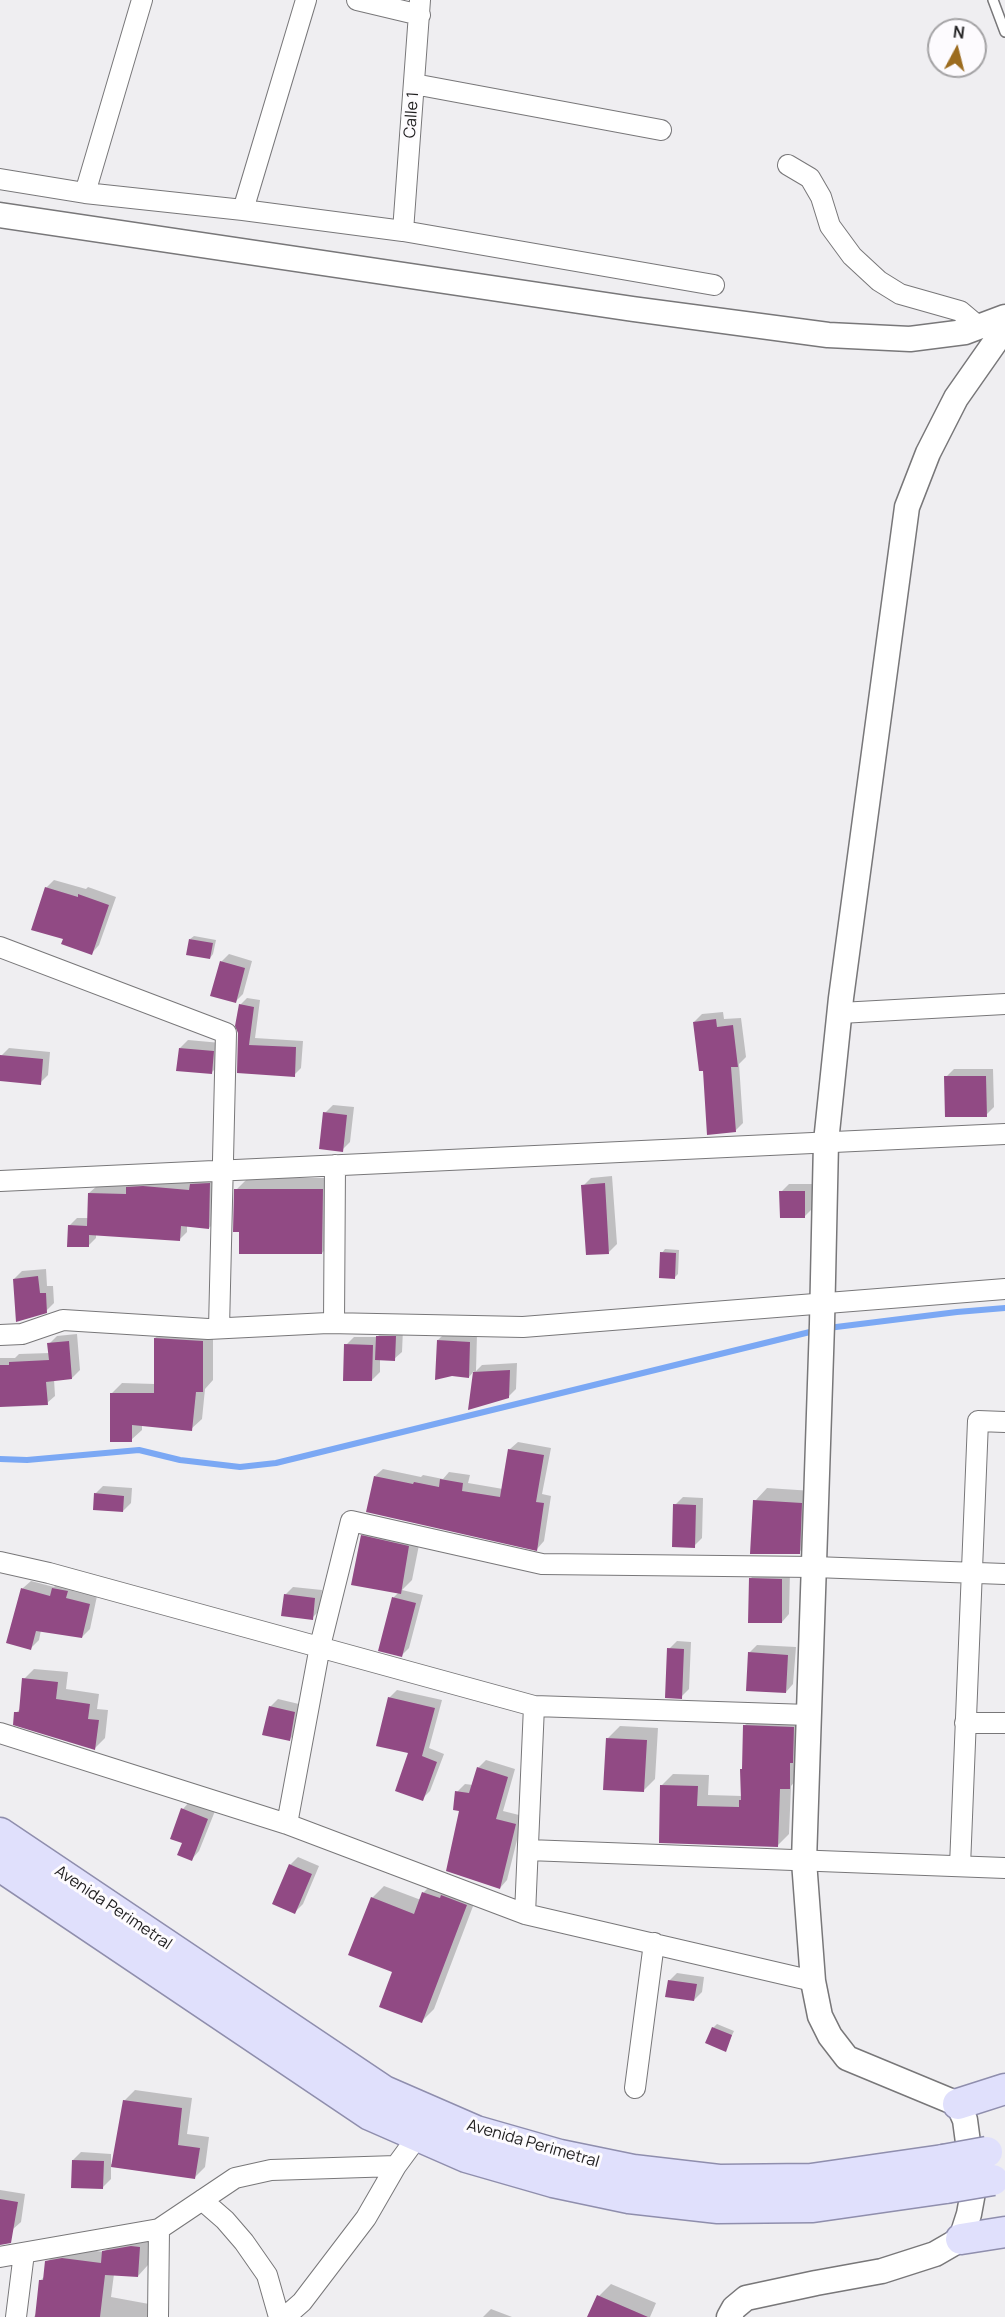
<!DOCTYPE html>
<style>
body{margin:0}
#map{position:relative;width:1005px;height:2317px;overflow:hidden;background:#efeef1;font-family:Manrope,sans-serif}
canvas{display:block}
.north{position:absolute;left:927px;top:18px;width:60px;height:60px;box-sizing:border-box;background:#fdfbfe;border:2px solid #a4a3a5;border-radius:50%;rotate:7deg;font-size:16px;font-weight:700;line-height:24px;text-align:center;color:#1f1e1f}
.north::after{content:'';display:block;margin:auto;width:21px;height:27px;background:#9c6c1f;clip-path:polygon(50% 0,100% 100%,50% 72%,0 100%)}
</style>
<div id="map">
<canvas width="1005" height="2317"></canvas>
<div class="north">N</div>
</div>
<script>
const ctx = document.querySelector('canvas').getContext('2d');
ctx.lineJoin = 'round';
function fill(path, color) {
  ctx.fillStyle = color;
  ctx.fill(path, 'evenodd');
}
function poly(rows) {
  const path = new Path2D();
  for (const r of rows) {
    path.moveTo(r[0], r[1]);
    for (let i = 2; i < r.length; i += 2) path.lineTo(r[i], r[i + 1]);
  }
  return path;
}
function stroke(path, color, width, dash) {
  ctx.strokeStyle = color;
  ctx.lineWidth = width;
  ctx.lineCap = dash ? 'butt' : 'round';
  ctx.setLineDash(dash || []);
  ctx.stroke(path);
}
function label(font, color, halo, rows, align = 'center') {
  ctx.font = font + ' Manrope,sans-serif';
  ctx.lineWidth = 6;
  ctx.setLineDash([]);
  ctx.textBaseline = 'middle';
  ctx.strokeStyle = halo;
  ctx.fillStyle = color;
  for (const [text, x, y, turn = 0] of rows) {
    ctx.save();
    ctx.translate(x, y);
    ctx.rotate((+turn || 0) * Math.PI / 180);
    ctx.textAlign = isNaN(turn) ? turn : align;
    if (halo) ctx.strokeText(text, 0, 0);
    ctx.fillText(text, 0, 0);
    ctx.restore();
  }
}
const shadow = poly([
 [54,880,86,889,88,887,116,897,99,945,92,953,65,938,46,888],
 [194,936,216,940,213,954,210,958,190,939],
 [229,954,252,961,243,994,235,1002,221,962],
 [247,998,260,1000,255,1038,303,1041,301,1068,294,1075,239,1072,240,1005],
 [723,1012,724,1019,741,1018,746,1057,739,1064,743,1123,735,1131,705,1069,694,1022,702,1014],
 [188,1040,221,1043,220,1064,212,1072,180,1048],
 [9,1048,50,1052,48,1075,40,1083,0,1079,1,1056],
 [954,1069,993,1069,994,1107,986,1115,946,1077],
 [333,1105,354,1107,350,1142,342,1150,325,1113],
 [218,1176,217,1220,209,1228,187,1226,187,1232,179,1240,96,1234,96,1238,88,1246,69,1226,77,1218,88,1218,89,1193,97,1186,129,1186,136,1180,152,1179,194,1183,200,1177],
 [612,1176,617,1244,609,1252,583,1186,591,1178],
 [248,1178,334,1178,334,1240,322,1253,240,1231,236,1190],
 [789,1184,812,1184,812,1209,804,1217,781,1192],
 [665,1249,679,1250,678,1274,675,1277,662,1253],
 [46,1269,47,1286,53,1286,54,1303,46,1311,14,1279,22,1271],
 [166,1328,213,1331,213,1380,205,1389,202,1419,191,1429,142,1424,142,1430,131,1440,111,1394,122,1383,155,1384,155,1338],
 [386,1329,403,1329,402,1352,394,1359,380,1359,380,1372,372,1380,346,1345,354,1337,377,1337],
 [446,1332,477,1334,476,1371,482,1365,517,1363,516,1389,508,1397,470,1408,474,1371,469,1377,438,1340],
 [77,1334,80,1370,72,1378,54,1379,55,1396,47,1403,0,1406,0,1358,15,1358,19,1354,50,1353,49,1344,57,1336],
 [518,1442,551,1448,542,1494,551,1496,544,1541,537,1549,375,1476,383,1469,421,1477,423,1475,443,1479,449,1472,470,1475,468,1483,503,1489,510,1449],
 [103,1486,132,1488,131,1503,123,1511,95,1494],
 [767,1488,813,1491,812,1540,799,1552,755,1501],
 [683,1497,703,1498,702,1538,694,1546,675,1505],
 [374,1524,421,1535,412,1580,402,1590,423,1595,409,1648,401,1656,380,1650,394,1597,399,1592,362,1536],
 [758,1571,790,1571,789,1614,782,1622,750,1579],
 [61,1580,75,1584,74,1591,97,1596,90,1629,82,1637,41,1630,39,1640,31,1648,8,1642,23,1588,31,1581,54,1587],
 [293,1587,322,1590,320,1610,312,1618,285,1595],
 [677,1641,691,1642,689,1689,681,1697,669,1649],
 [757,1645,796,1647,793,1684,786,1692,749,1653],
 [34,1669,68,1672,66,1689,99,1694,97,1709,108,1710,105,1738,94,1749,16,1713,21,1708,24,1679],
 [397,1690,442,1700,429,1748,444,1754,430,1791,422,1799,410,1752,389,1698],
 [278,1699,303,1705,298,1731,290,1739,270,1707],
 [756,1714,805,1715,801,1775,791,1786,789,1834,777,1846,660,1841,661,1786,673,1774,709,1775,708,1795,742,1796,745,1725],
 [620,1726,658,1728,655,1779,643,1791,608,1738],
 [486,1760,515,1769,503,1811,523,1816,507,1880,500,1888,461,1809,457,1792,465,1784,473,1785,478,1768],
 [190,1801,215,1811,199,1851,192,1859,183,1842,183,1809],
 [298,1857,319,1866,303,1904,295,1912,290,1865],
 [436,1880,478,1893,434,2009,422,2021,394,1971,372,1898,384,1886,421,1900,424,1892],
 [677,1973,704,1977,702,1992,694,2000,669,1981],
 [717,2024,734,2031,725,2050,713,2028],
 [135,2090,192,2098,187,2134,209,2137,205,2167,195,2177,111,2166,111,2179,103,2187,73,2160,81,2152,111,2154,111,2164,113,2164,124,2101],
 [0,2190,25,2194,21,2222,13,2229,0,2228],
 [150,2237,148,2265,138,2276,114,2274,111,2297,149,2304,147,2317,34,2317,38,2310,41,2280,45,2276,47,2262,58,2251,74,2248,104,2252,114,2241],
 [611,2284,656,2303,650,2317,589,2317,599,2296],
 [491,2309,512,2317,483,2317]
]);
const stream = poly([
 [828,1328,957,1312,1005,1308],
 [0,1459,27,1460,139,1450,180,1460,240,1467,276,1463,818,1330]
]);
const building = poly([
 [45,887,78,897,78,894,109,905,92,955,61,944,63,939,31,930],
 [189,939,213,943,210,959,186,955],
 [220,961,245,968,236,1003,210,996],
 [239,1004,254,1007,249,1045,296,1047,295,1077,237,1073,238,1033,235,1026],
 [716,1019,717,1027,733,1025,738,1067,731,1067,736,1132,707,1135,703,1071,699,1071,693,1022],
 [179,1048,214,1051,212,1074,176,1071],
 [0,1055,43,1059,41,1085,0,1081],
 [944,1076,986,1076,987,1117,945,1117],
 [323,1112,347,1115,343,1152,319,1149],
 [210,1183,209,1229,181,1226,180,1241,89,1235,89,1247,67,1247,68,1225,87,1226,88,1193,126,1194,126,1187,143,1186,189,1190,190,1184],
 [605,1183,609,1254,586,1255,581,1185],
 [234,1189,323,1189,322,1254,239,1254,239,1232,233,1232],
 [779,1191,805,1191,805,1218,780,1218],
 [660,1252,676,1253,675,1279,659,1278],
 [38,1276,40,1293,46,1293,47,1313,16,1322,13,1279],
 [376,1336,396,1336,395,1361,375,1360],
 [154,1338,203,1341,203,1392,196,1392,192,1431,132,1425,132,1442,110,1442,110,1393,154,1393],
 [437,1340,470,1342,469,1378,452,1376,435,1380],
 [69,1341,72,1379,46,1382,48,1405,0,1407,0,1365,9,1365,9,1362,49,1360,47,1343],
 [344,1344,373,1345,372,1381,343,1381],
 [510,1370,509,1398,468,1410,473,1372],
 [508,1449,544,1455,536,1502,544,1503,537,1551,366,1512,374,1476,413,1484,414,1482,439,1487,440,1479,463,1483,462,1491,500,1497],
 [94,1493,124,1496,123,1512,93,1510],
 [753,1500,802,1503,800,1554,750,1554],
 [673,1504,696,1505,695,1548,672,1547],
 [361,1535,409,1546,401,1594,351,1585],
 [749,1578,782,1579,782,1623,748,1623],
 [21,1588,50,1596,52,1588,68,1591,66,1598,90,1604,82,1638,36,1631,31,1650,6,1643],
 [284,1594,315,1598,313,1620,281,1616],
 [392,1597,416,1603,402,1657,378,1651],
 [667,1648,684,1649,682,1699,665,1698],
 [748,1652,788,1655,786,1693,746,1691],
 [22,1678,58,1682,56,1699,90,1704,88,1719,99,1720,95,1750,13,1725,14,1712,19,1712],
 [388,1697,435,1708,422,1756,437,1762,423,1801,395,1791,408,1753,376,1746],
 [269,1706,295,1712,290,1741,262,1735],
 [743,1725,794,1727,793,1763,790,1763,790,1789,780,1789,778,1847,659,1843,660,1785,698,1786,697,1806,739,1807,739,1800,741,1800,740,1769,742,1769],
 [606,1738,647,1740,644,1792,603,1790],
 [477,1767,508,1777,496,1819,516,1824,500,1889,446,1871,459,1811,453,1810,455,1791,469,1793],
 [181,1808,208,1819,192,1861,177,1855,182,1843,170,1839],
 [289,1864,312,1874,295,1914,272,1904],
 [422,1892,440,1898,441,1895,467,1905,422,2023,379,2007,392,1972,348,1955,371,1897,414,1914],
 [668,1980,697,1984,694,2001,665,1997],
 [712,2027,732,2035,726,2052,705,2043],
 [123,2100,182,2108,178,2145,200,2148,195,2179,111,2167],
 [72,2160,104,2161,103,2189,71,2188],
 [0,2199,18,2202,11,2243,0,2245],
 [131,2246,140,2247,138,2277,105,2275,100,2317,35,2317,39,2280,43,2280,45,2261,62,2258,101,2263,102,2251],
 [597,2295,648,2317,587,2317]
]);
const service = poly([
 [993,0,1005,32]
]);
const minor = poly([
 [357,0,420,15],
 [414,84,661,130],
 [788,165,810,178,821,197,830,226,852,256,879,281,900,294,960,311,979,327],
 [0,179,85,193,243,210,403,231,714,285],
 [85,193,142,0],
 [243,210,306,0],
 [403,231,420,0],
 [0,947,226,1033,219,1328],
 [840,1013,1005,1004],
 [0,1181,1005,1134],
 [334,1323,335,1165],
 [0,1335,22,1334,63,1320,208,1329,328,1323,523,1327,1005,1289],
 [0,1562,49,1573,534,1706,809,1715],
 [965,1723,1005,1723],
 [0,1733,287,1824,525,1914,813,1981],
 [287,1824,320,1646,351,1521,542,1564,814,1567,1005,1574],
 [528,1850,1005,1868],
 [960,1866,978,1421,1005,1422],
 [525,1914,534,1706],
 [635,2088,654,1943],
 [202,2200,225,2220,244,2242,267,2275,279,2317],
 [0,2257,159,2229,235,2178,271,2170,396,2166,418,2136],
 [16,2317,24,2253],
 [158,2317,159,2229],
 [285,2317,302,2302,366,2218,396,2166]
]);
const tertiary = poly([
 [0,215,633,309,828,335,910,339,965,332,1005,317],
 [729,2317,734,2308,746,2298,816,2283,882,2271,935,2254,961,2239,969,2214,974,2187,965,2120,958,2104,847,2058,830,2036,820,2016,813,1981,804,1861,822,1324,826,1142,841,998,907,507,928,453,956,398,1005,328]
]);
const primary = poly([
 [0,1833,384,2091,476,2131,560,2155,633,2170,719,2180,811,2179,943,2160],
 [0,1866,370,2115,466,2157,553,2182,629,2198,718,2208,813,2207,946,2188],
 [958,2104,1005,2089],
 [961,2239,1005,2232]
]);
const primaryBridge = poly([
 [943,2160,987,2152],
 [946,2188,993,2180]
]);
const streetNames = [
 ["Calle 1",412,115,-86],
 ["Avenida Perimetral",113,1908,34],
 ["Avenida Perimetral",533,2144,16]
];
fill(shadow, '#0003');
stroke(stream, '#7ba8f4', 6);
fill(building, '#914a84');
stroke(service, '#787779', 12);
stroke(minor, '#787779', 22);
stroke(tertiary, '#787779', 27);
stroke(primary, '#8f8ead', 33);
stroke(service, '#fff', 9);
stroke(minor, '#fff', 20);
stroke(tertiary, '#fff', 24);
stroke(primary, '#e0e0fc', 30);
stroke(primaryBridge, '#8f8ead', 33, []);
stroke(primaryBridge, '#e0e0fc', 30);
label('16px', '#1f1e1f', '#fdfbfe', streetNames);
</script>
